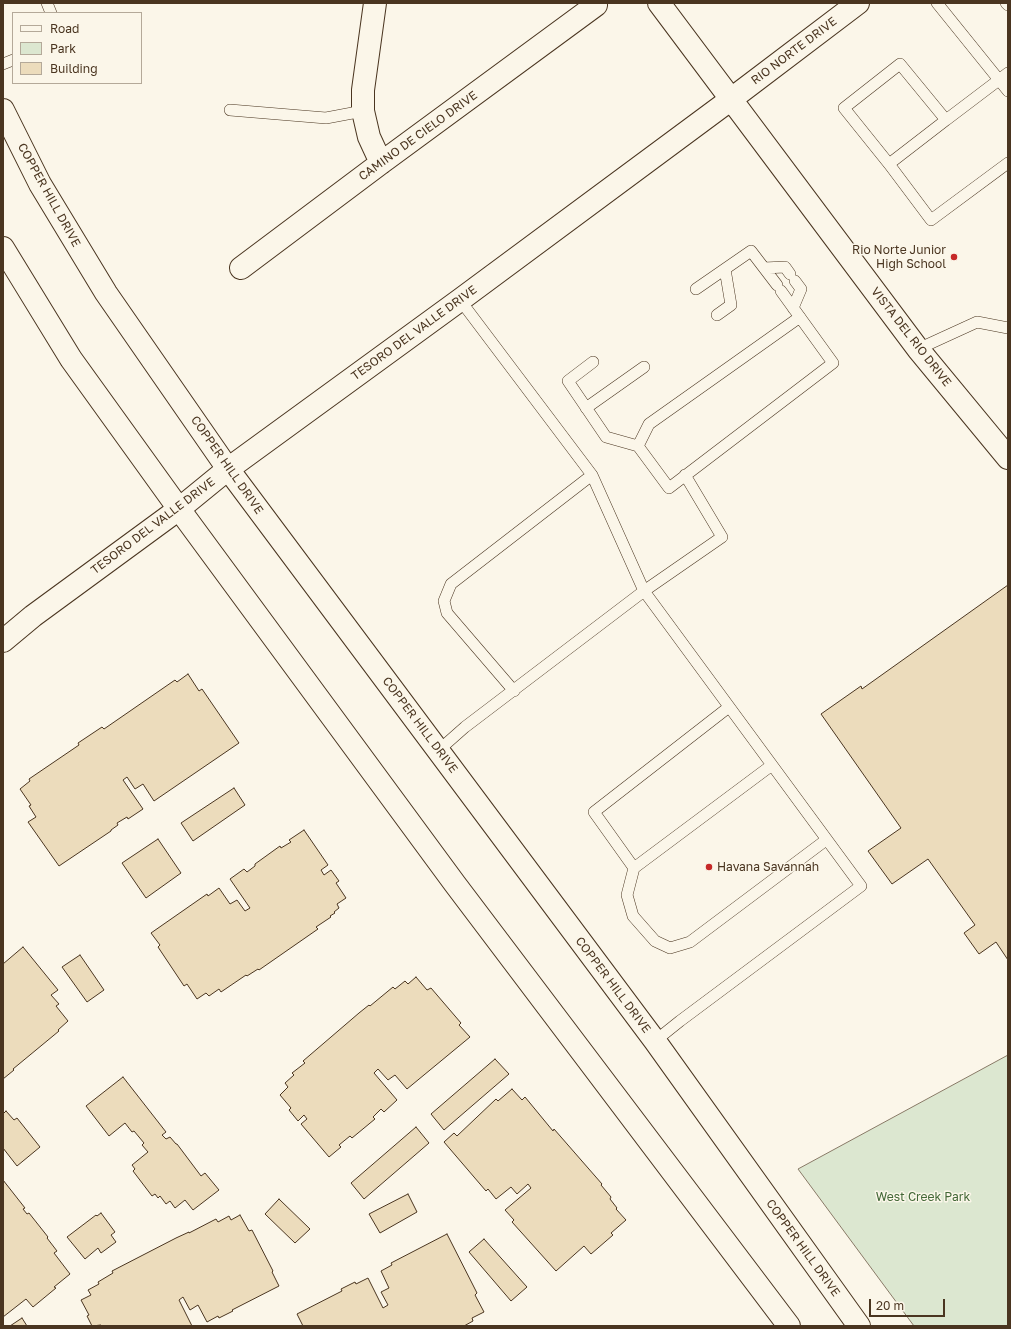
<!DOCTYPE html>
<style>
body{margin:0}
#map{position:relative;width:1011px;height:1329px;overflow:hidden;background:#fbf6e9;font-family:"Golos Text",sans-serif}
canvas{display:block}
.frame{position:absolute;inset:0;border:4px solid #4a3520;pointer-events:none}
.legend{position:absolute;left:12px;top:12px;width:130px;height:72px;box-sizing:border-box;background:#fbf6e9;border:1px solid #b4a999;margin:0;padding:5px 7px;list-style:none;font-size:12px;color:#4a3520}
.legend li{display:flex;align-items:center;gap:8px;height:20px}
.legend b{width:20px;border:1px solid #b4a999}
.scale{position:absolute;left:869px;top:1299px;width:76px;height:18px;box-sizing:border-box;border:2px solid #4a3520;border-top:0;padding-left:5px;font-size:12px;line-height:14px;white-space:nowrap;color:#4a3520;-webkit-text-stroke:3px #fbf6e9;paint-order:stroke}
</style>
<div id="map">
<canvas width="1011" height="1329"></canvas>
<div class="frame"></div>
<ul class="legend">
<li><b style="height:5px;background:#fbf6e9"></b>Road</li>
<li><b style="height:11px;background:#dce7d0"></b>Park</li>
<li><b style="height:11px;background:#ecdcbc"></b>Building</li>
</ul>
<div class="scale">20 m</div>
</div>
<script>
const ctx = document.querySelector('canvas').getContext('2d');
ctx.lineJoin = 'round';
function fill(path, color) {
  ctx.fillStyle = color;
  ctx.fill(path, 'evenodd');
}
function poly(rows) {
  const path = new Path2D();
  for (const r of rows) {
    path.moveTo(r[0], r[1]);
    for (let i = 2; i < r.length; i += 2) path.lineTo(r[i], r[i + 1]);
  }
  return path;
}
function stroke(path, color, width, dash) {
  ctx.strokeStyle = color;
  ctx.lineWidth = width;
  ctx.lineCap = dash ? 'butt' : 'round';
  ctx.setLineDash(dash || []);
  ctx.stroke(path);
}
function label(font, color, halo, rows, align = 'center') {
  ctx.font = font + ' "Golos Text",sans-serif';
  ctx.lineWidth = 3;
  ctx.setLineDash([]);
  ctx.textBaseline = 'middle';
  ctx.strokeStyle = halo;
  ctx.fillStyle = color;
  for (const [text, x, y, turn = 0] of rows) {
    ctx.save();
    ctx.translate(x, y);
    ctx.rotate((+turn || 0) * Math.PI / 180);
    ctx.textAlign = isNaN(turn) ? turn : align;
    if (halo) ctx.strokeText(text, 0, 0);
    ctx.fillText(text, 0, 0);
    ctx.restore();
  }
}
const green = poly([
 [1008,1055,1008,1326,914,1326,798,1169,1008,1055]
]);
const building = poly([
 [1008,585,1008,960,996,942,979,954,964,933,975,925,928,859,892,884,868,851,901,828,821,714,861,686,862,689,1008,585],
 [188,674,199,691,202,689,239,743,154,801,143,784,135,789,127,777,123,780,143,809,128,819,127,817,117,823,118,825,111,830,111,831,59,866,28,822,36,817,29,806,31,805,20,789,30,781,29,779,79,745,78,743,102,727,104,729,175,680,177,682,188,674],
 [234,788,245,805,193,841,181,823,234,788],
 [304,830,328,865,321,870,324,875,331,870,339,881,336,883,346,898,337,904,339,908,334,912,335,913,330,916,331,917,316,927,318,929,259,970,258,969,247,976,246,975,221,992,219,989,209,996,206,993,197,999,187,984,184,986,158,947,160,945,151,933,207,894,208,896,219,888,230,904,237,900,245,911,250,908,230,879,244,869,247,872,255,866,255,864,280,846,281,848,291,842,289,840,304,830],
 [158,839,181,873,146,898,122,863,158,839],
 [23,947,58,990,51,995,59,1004,56,1006,68,1021,58,1030,59,1031,13,1069,14,1070,3,1079,3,964,23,947],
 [80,955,104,990,87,1002,62,967,80,955],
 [416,977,427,990,431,988,461,1023,459,1025,470,1037,407,1089,395,1075,388,1080,378,1069,374,1073,397,1100,384,1112,381,1109,373,1117,375,1119,352,1138,350,1136,339,1145,341,1147,329,1157,301,1124,307,1119,304,1115,298,1121,289,1110,291,1108,280,1095,288,1087,285,1083,294,1075,292,1073,305,1063,303,1061,359,1013,369,1005,370,1006,393,987,395,989,405,981,408,984,416,977],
 [495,1059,509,1074,444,1130,431,1114,495,1059],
 [123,1077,166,1132,162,1135,166,1139,170,1137,176,1144,177,1144,201,1176,205,1173,219,1190,193,1210,185,1200,175,1208,170,1201,166,1204,160,1196,158,1198,155,1194,152,1196,133,1171,135,1169,132,1165,148,1152,142,1145,144,1143,134,1131,132,1132,125,1123,109,1136,86,1106,123,1077],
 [512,1089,522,1100,525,1097,553,1131,554,1129,602,1184,601,1185,611,1197,610,1199,617,1208,616,1209,626,1220,611,1233,613,1235,591,1254,584,1246,556,1271,512,1222,514,1220,505,1210,531,1188,528,1184,517,1194,511,1187,496,1199,488,1189,486,1191,444,1142,454,1133,457,1136,496,1099,498,1101,512,1089],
 [6,1111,14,1120,17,1118,40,1147,17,1166,3,1148,3,1114,6,1111],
 [416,1127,429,1143,364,1199,351,1183,416,1127],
 [3,1180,25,1208,23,1209,27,1214,29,1213,48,1237,47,1238,57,1251,54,1253,70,1274,54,1287,56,1288,33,1307,26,1299,3,1317,3,1180],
 [408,1194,417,1212,380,1233,369,1214,408,1194],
 [279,1199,310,1229,295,1243,265,1214,279,1199],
 [101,1213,115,1232,111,1235,116,1242,101,1253,98,1248,85,1259,67,1237,96,1215,97,1216,101,1213],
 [240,1215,249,1231,252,1230,273,1271,272,1272,279,1286,232,1310,233,1311,219,1318,218,1316,207,1322,198,1305,190,1310,183,1297,179,1300,192,1326,102,1326,101,1325,92,1326,87,1316,89,1315,81,1300,91,1295,88,1290,99,1284,98,1282,113,1273,112,1271,176,1238,189,1232,189,1233,216,1219,218,1222,229,1216,231,1220,240,1215],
 [447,1234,477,1293,475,1295,484,1312,472,1318,473,1321,464,1326,303,1326,297,1314,342,1291,341,1289,355,1282,356,1284,368,1278,383,1308,388,1305,381,1292,389,1288,381,1271,392,1265,391,1263,447,1234],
 [484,1239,527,1287,511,1301,469,1252,484,1239],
 [22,1318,27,1326,10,1326,22,1318]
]);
const service = poly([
 [47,3,51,13],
 [937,3,1008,91],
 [1006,3,1008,5],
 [3,64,13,60],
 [1008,73,946,120,900,64,844,108,889,164,931,220,1008,163],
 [230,110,326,118,363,111],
 [889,164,946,120],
 [764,268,785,267,790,274],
 [696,289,751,251,777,285],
 [460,300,592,475,644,591,861,886,680,1021,655,1041],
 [793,308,801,289,795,281],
 [717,315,731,305,725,269],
 [918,349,977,322,1008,328],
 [593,362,568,381,606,437,638,446,669,488,833,363,781,291],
 [586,408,644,367],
 [638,446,649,424,800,317],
 [514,691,447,613,444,601,451,584,592,475],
 [729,707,594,812,634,868,772,765],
 [439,750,465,727,644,591,722,537,685,475],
 [634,868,627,895,633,916,655,941,670,948,690,942,826,840]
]);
const minor = poly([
 [375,3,363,90,363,111,369,137,381,163],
 [659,3,918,349,1008,458],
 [241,268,381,163,596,5],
 [228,469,460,300,730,100,858,3]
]);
const tertiary = poly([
 [3,641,33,616,179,509,228,469]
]);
const secondary = poly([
 [3,110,40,184,106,293,228,469,655,1041,859,1326],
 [3,248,71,359,179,509,455,884,789,1326]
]);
const markers = [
 [954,257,4,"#c62828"],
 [709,867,4,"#c62828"]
];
const streetNames = [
 ["RIO NORTE DRIVE",794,51,-37],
 ["CAMINO DE CIELO DRIVE",418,136,-36],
 ["COPPER HILL DRIVE",49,195,61],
 ["TESORO DEL VALLE DRIVE",414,333,-36],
 ["VISTA DEL RIO DRIVE",911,337,52],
 ["COPPER HILL DRIVE",227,465,55],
 ["TESORO DEL VALLE DRIVE",153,526,-37],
 ["COPPER HILL DRIVE",420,725,53],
 ["COPPER HILL DRIVE",613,985,53],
 ["COPPER HILL DRIVE",803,1248,54]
];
const poiNames = [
 ["Rio Norte Junior",946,250],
 ["High School",946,264],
 ["Havana Savannah",717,867,"left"]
];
const parkNames = [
 ["West Creek Park",923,1197]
];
fill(green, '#dce7d0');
stroke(green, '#887966', 1);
fill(building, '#ecdcbc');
stroke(building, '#4a3520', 1);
stroke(service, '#4a3520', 12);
stroke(minor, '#4a3520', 24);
stroke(tertiary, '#4a3520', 24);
stroke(secondary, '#4a3520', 24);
stroke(service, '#fbf6e9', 11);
stroke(minor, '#fbf6e9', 22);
stroke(tertiary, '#fbf6e9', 22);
stroke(secondary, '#fbf6e9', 22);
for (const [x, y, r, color] of markers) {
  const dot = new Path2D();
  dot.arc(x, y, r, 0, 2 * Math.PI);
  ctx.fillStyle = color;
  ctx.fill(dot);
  stroke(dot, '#fbf6e9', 1.5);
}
label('12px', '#4a3520', '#fbf6e9', streetNames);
label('12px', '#4a3520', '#fbf6e9', poiNames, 'right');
label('12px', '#436837', '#fbf6e9', parkNames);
</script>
